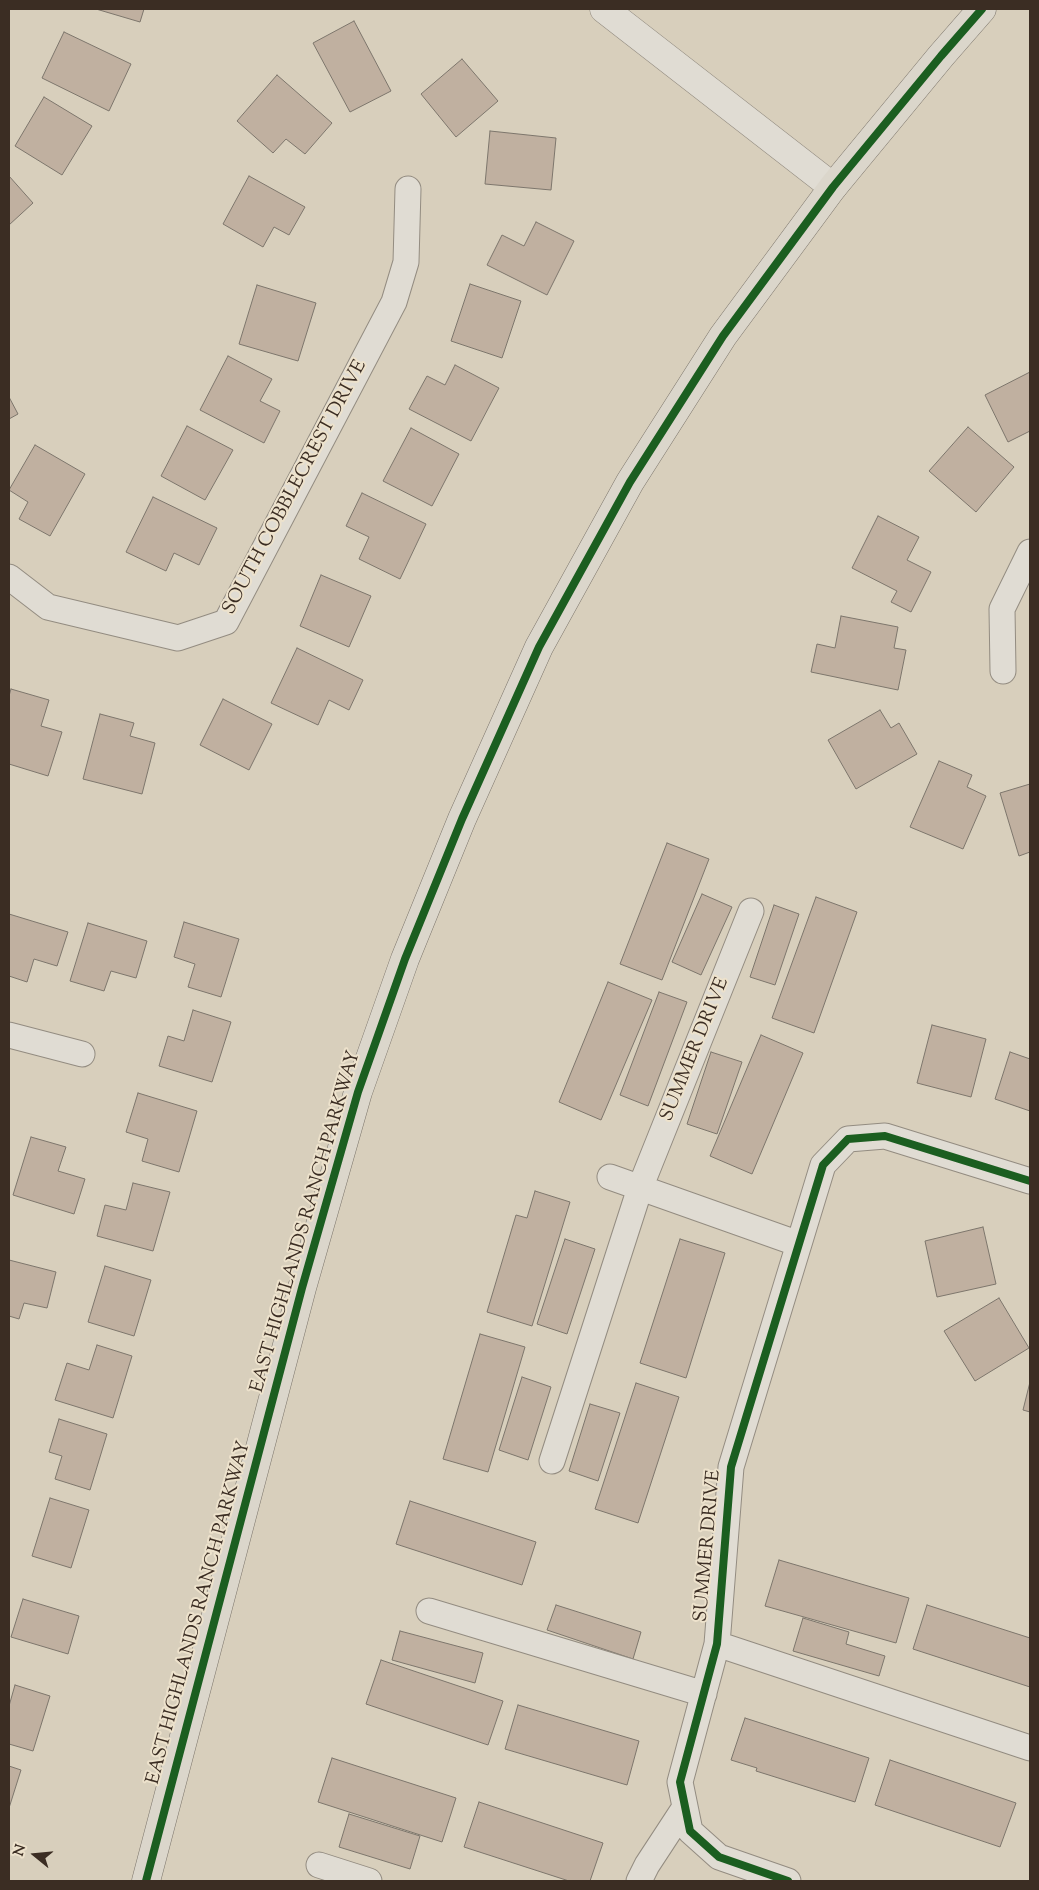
<!DOCTYPE html>
<style>
body{margin:0}
#map{position:relative;width:1039px;height:1890px;overflow:hidden;background:#d8cfbc;font-family:"Sorts Mill Goudy",serif}
canvas{display:block}
.frame{position:absolute;inset:0;border:10px solid #3b2d23;pointer-events:none}
.north{position:absolute;left:10px;top:1830px;width:50px;height:50px;-webkit-text-stroke:4px #ede2cc;paint-order:stroke;rotate:287deg;font-size:14px;font-weight:700;line-height:20px;text-align:center;color:#3b2d23}
.north::after{content:'';display:block;margin:auto;width:18px;height:22px;background:#3b2d23;clip-path:polygon(50% 0,100% 100%,50% 72%,0 100%)}
</style>
<div id="map">
<canvas width="1039" height="1890"></canvas>
<div class="frame"></div>
<div class="north">N</div>
</div>
<script>
const ctx = document.querySelector('canvas').getContext('2d');
ctx.lineJoin = 'round';
function fill(path, color) {
  ctx.fillStyle = color;
  ctx.fill(path, 'evenodd');
}
function poly(rows) {
  const path = new Path2D();
  for (const r of rows) {
    path.moveTo(r[0], r[1]);
    for (let i = 2; i < r.length; i += 2) path.lineTo(r[i], r[i + 1]);
  }
  return path;
}
function stroke(path, color, width, dash) {
  ctx.strokeStyle = color;
  ctx.lineWidth = width;
  ctx.lineCap = dash ? 'butt' : 'round';
  ctx.setLineDash(dash || []);
  ctx.stroke(path);
}
function label(font, color, halo, rows, align = 'center') {
  ctx.font = font + ' "Sorts Mill Goudy",serif';
  ctx.lineWidth = 4;
  ctx.setLineDash([]);
  ctx.textBaseline = 'middle';
  ctx.strokeStyle = halo;
  ctx.fillStyle = color;
  for (const [text, x, y, turn = 0] of rows) {
    ctx.save();
    ctx.translate(x, y);
    ctx.rotate((+turn || 0) * Math.PI / 180);
    ctx.textAlign = isNaN(turn) ? turn : align;
    if (halo) ctx.strokeText(text, 0, 0);
    ctx.fillText(text, 0, 0);
    ctx.restore();
  }
}
const building = poly([
 [96,9,144,9,140,22,96,9],
 [354,21,391,91,350,112,313,43,354,21],
 [64,32,131,64,109,111,42,78,64,32],
 [462,59,498,101,456,137,421,94,462,59],
 [277,75,332,123,305,154,286,139,273,153,237,121,277,75],
 [44,97,92,126,62,175,15,146,44,97],
 [490,131,556,138,551,190,485,184,490,131],
 [9,176,33,203,9,225,9,176],
 [249,176,305,207,289,235,274,227,263,247,223,224,249,176],
 [536,222,574,241,547,295,487,265,502,235,524,246,536,222],
 [470,284,521,301,502,358,451,341,470,284],
 [257,285,316,303,298,361,239,344,257,285],
 [228,356,272,379,260,401,280,411,264,443,200,410,228,356],
 [455,365,499,388,471,441,409,409,427,376,445,385,455,365],
 [1030,372,1030,431,1008,442,985,395,1030,372],
 [9,397,18,414,9,419,9,397],
 [187,426,233,450,205,500,161,476,187,426],
 [968,427,1014,467,976,512,929,471,968,427],
 [411,428,459,454,432,506,383,481,411,428],
 [35,445,85,474,50,536,19,519,28,502,9,490,35,445],
 [362,493,426,524,400,579,359,559,369,537,346,526,362,493],
 [153,497,217,528,199,565,174,553,166,571,126,552,153,497],
 [878,516,919,537,907,560,931,572,911,612,891,602,897,591,852,568,878,516],
 [321,575,371,596,349,647,300,626,321,575],
 [841,616,898,627,894,648,906,650,898,690,811,672,817,644,835,648,841,616],
 [297,648,363,680,349,710,329,700,318,725,271,703,297,648],
 [11,689,49,700,41,726,62,732,48,776,9,764,9,696,11,689],
 [223,699,272,724,249,770,200,745,223,699],
 [880,710,891,728,899,723,917,754,856,789,828,740,880,710],
 [100,714,134,723,130,736,155,743,142,794,83,779,100,714],
 [939,761,972,775,967,787,986,796,963,849,910,827,939,761],
 [1030,784,1030,852,1019,856,1000,793,1030,784],
 [667,843,709,859,662,980,620,964,667,843],
 [702,894,732,907,701,975,672,962,702,894],
 [816,897,857,912,814,1033,772,1018,816,897],
 [774,905,799,914,775,985,750,977,774,905],
 [9,914,68,932,57,966,34,959,27,982,9,976,9,914],
 [184,922,239,939,221,997,188,987,195,964,174,957,184,922],
 [88,923,147,941,136,978,111,971,104,991,70,981,88,923],
 [608,982,652,1000,601,1120,559,1102,608,982],
 [659,992,687,1002,648,1106,620,1095,659,992],
 [193,1010,231,1022,212,1082,159,1066,168,1036,184,1041,193,1010],
 [932,1025,986,1039,971,1097,917,1083,932,1025],
 [761,1035,803,1053,752,1174,710,1156,761,1035],
 [711,1052,742,1062,717,1134,687,1124,711,1052],
 [1010,1052,1030,1059,1030,1111,995,1099,1010,1052],
 [138,1093,197,1111,179,1172,142,1161,148,1139,126,1132,138,1093],
 [31,1137,66,1147,58,1171,85,1179,74,1214,13,1195,31,1137],
 [133,1183,170,1192,153,1251,97,1236,105,1205,126,1210,133,1183],
 [535,1191,570,1202,532,1326,487,1312,516,1215,527,1218,535,1191],
 [983,1227,996,1284,937,1297,925,1241,983,1227],
 [565,1239,595,1249,567,1334,537,1324,565,1239],
 [680,1239,725,1253,686,1378,640,1363,680,1239],
 [9,1260,56,1272,47,1308,24,1303,19,1319,9,1316,9,1260],
 [105,1266,151,1280,134,1336,88,1322,105,1266],
 [999,1298,1029,1348,975,1381,944,1331,999,1298],
 [480,1334,525,1347,488,1472,443,1459,480,1334],
 [97,1345,132,1356,113,1418,55,1400,67,1363,89,1370,97,1345],
 [522,1377,551,1387,528,1460,499,1450,522,1377],
 [1030,1382,1030,1412,1023,1410,1030,1382],
 [636,1383,679,1397,638,1523,595,1509,636,1383],
 [590,1404,620,1413,598,1481,569,1471,590,1404],
 [59,1419,107,1434,90,1490,55,1479,62,1456,49,1452,59,1419],
 [50,1498,89,1510,71,1568,32,1556,50,1498],
 [410,1501,536,1542,522,1585,396,1544,410,1501],
 [779,1560,909,1598,896,1643,765,1606,779,1560],
 [23,1599,79,1616,68,1654,11,1637,23,1599],
 [556,1605,641,1632,633,1659,547,1630,556,1605],
 [927,1605,1030,1638,1030,1687,913,1649,927,1605],
 [803,1618,849,1632,846,1644,885,1656,879,1676,793,1651,803,1618],
 [400,1631,483,1653,475,1683,392,1660,400,1631],
 [381,1660,503,1701,488,1745,366,1704,381,1660],
 [15,1685,50,1696,33,1751,9,1744,9,1706,15,1685],
 [518,1705,639,1741,627,1785,505,1749,518,1705],
 [745,1718,869,1758,855,1802,756,1771,757,1768,731,1760,745,1718],
 [332,1758,456,1798,442,1842,318,1802,332,1758],
 [890,1760,1016,1803,1000,1847,875,1805,890,1760],
 [9,1766,21,1770,9,1808,9,1766],
 [479,1802,603,1843,590,1881,569,1881,464,1847,479,1802],
 [349,1814,420,1836,410,1869,339,1847,349,1814]
]);
const minor = poly([
 [9,577,48,607,178,638,226,622,394,302,406,262,408,189],
 [1003,671,1002,609,1030,552],
 [9,1035,82,1054],
 [610,1177,799,1244],
 [552,1461,640,1188,751,911],
 [429,1611,704,1694],
 [717,1644,1030,1748],
 [319,1865,369,1881],
 [639,1881,647,1865,685,1807],
 [788,1881,719,1857,690,1831,680,1782,717,1644,731,1467,823,1165,848,1139,885,1136,1030,1181]
]);
const tertiary = poly([
 [604,9,833,187]
]);
const primary = poly([
 [146,1881,302,1288,358,1092,405,959,462,819,539,647,630,482,723,336,833,187,941,56,982,9]
]);
const cycleway = poly([
 [146,1881,302,1288,358,1092,405,959,462,819,539,647,630,482,723,336,833,187,941,56,982,9],
 [788,1881,719,1857,690,1831,680,1782,717,1644,731,1467,823,1165,848,1139,885,1136,1030,1181]
]);
const streetNames = [
 ["SOUTH COBBLECREST DRIVE",296,488,-62],
 ["SUMMER DRIVE",696,1050,-68],
 ["EAST HIGHLANDS RANCH PARKWAY",307,1222,-74],
 ["SUMMER DRIVE",709,1546,-85],
 ["EAST HIGHLANDS RANCH PARKWAY",200,1613,-75]
];
fill(building, '#c0b0a0');
stroke(building, '#7d766c', 1);
stroke(minor, '#938c81', 27);
stroke(tertiary, '#938c81', 29);
stroke(primary, '#7d766c', 29);
stroke(minor, '#e0dcd3', 25);
stroke(tertiary, '#e0dcd3', 28);
stroke(primary, '#dbd6cb', 28);
stroke(cycleway, '#1b5e20', 8);
label('19px', '#3b2d23', '#ede2cc', streetNames);
</script>
